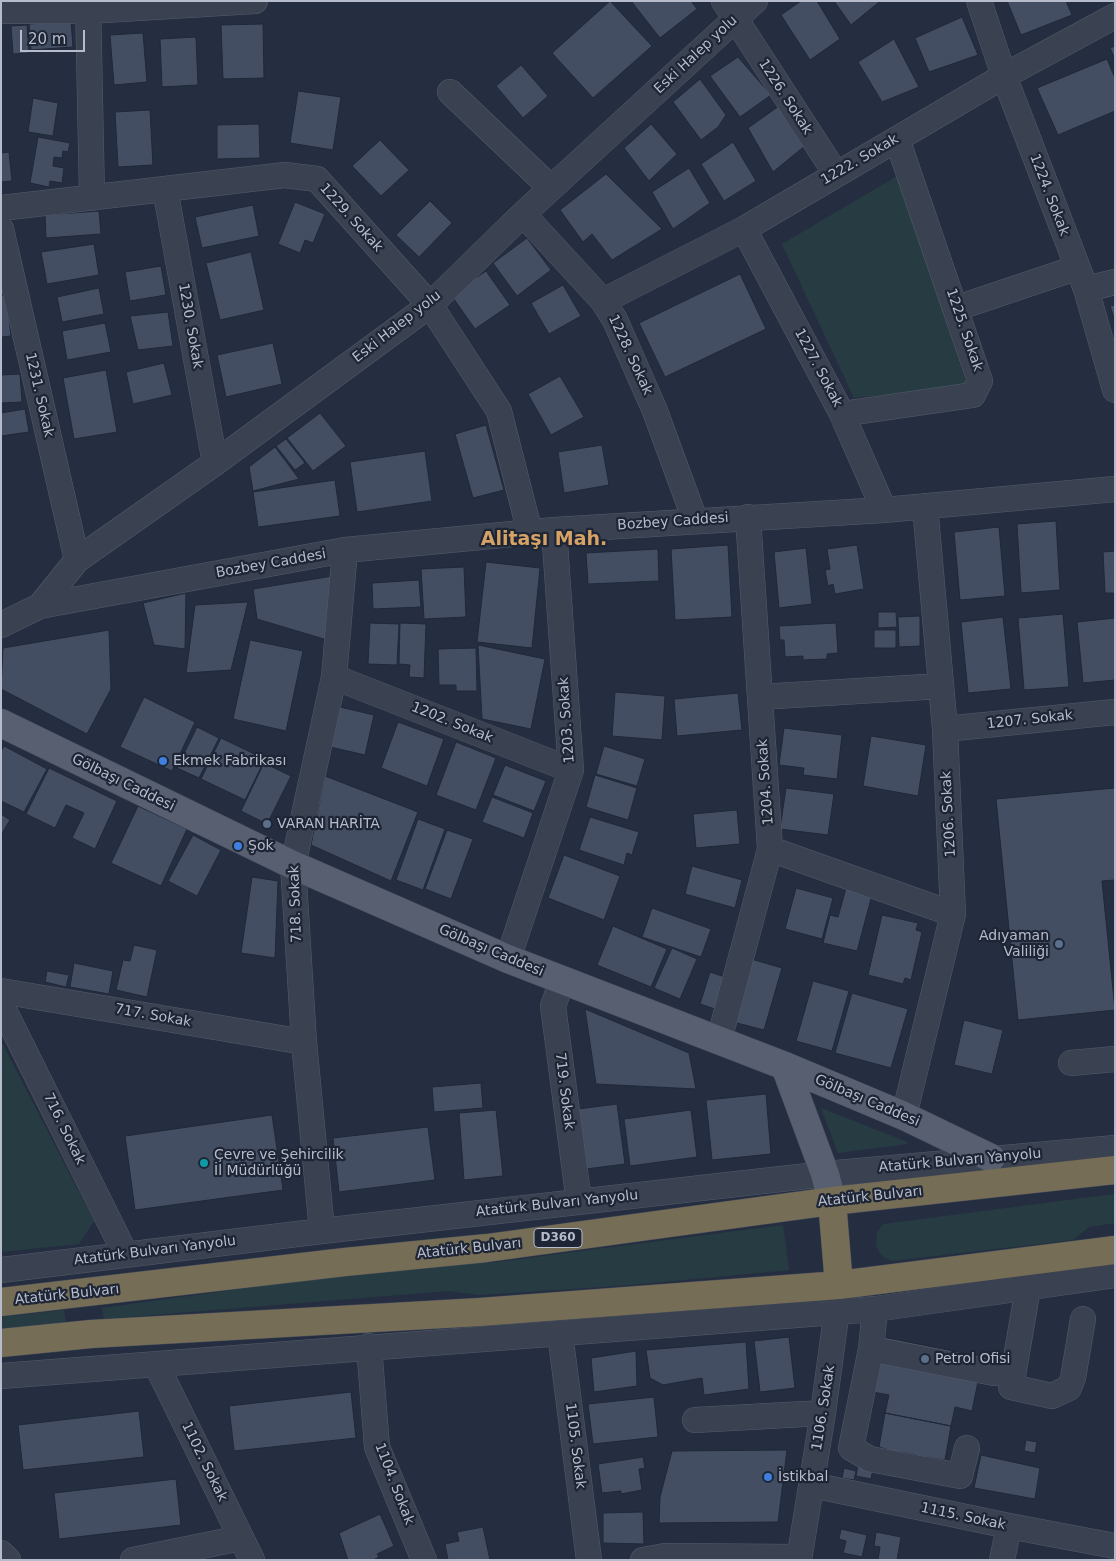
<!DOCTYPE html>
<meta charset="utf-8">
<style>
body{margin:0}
#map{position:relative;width:1116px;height:1561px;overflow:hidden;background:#252e41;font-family:"DejaVu Sans",sans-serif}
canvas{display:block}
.frame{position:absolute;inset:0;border:2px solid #b6bccb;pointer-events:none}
.scale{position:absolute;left:20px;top:30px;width:65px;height:22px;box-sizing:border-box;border:2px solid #b6bccb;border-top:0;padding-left:6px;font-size:15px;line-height:18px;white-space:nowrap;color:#b6bccb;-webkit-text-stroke:4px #1e2636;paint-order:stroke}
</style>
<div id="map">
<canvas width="1116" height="1561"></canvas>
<div class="frame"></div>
<div class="scale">20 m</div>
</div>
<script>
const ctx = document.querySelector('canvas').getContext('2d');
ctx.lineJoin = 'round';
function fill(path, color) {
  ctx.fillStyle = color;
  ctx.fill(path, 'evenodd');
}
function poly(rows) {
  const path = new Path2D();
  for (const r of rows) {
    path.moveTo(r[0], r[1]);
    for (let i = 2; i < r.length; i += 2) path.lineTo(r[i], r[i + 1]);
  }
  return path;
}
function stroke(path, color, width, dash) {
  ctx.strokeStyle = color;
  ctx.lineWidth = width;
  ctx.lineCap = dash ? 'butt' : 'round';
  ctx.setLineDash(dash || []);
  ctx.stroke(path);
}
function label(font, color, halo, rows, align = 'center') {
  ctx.font = font + ' "DejaVu Sans",sans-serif';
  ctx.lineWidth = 4.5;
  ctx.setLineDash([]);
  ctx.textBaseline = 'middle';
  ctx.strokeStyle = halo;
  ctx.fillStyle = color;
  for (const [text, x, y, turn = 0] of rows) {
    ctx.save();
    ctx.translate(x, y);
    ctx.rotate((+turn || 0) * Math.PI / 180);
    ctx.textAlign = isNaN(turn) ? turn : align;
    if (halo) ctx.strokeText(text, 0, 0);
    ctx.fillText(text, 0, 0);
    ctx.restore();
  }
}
const green = poly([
 [899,175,967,386,854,398,782,244],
 [1,1041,94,1221,79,1244,1,1252],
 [821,1108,907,1142,907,1144,838,1153],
 [1115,1194,1115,1223,1089,1227,1073,1240,891,1261,881,1255,876,1245,877,1233,883,1224],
 [783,1225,789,1270,631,1285,479,1295,448,1291,104,1319,102,1308,444,1261,489,1263],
 [64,1310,66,1324,1,1330,1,1317]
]);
const building = poly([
 [610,1,652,46,593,98,552,53,610,1],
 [631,1,691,1,697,9,660,38,631,1],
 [801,1,817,1,840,39,810,60,781,15,801,1],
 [834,1,878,1,879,2,851,25,834,1],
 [1007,1,1066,1,1072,15,1021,35,1007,1],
 [962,17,978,55,929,72,915,38,962,17],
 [71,21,73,47,31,50,29,24,71,21],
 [263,24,264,78,223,79,221,25,263,24],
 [27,25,29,53,13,54,11,26,27,25],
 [143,33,147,82,114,85,110,35,143,33],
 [196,37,198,85,162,87,160,39,196,37],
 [894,39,919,87,882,102,858,62,894,39],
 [1115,46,1115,59,1110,48,1115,46],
 [738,57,771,95,740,117,710,76,738,57],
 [1107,59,1115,78,1115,111,1058,135,1037,88,1107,59],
 [521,65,548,96,523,118,496,86,521,65],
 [700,79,726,115,718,127,701,140,673,102,700,79],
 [298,91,341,97,333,150,290,143,298,91],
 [33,98,58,103,53,136,28,132,33,98],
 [779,106,806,145,773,172,748,128,779,106],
 [150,110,153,165,118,167,115,112,150,110],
 [259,124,260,158,217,159,217,125,259,124],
 [651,124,677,154,649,181,624,148,651,124],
 [38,137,70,143,68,152,63,151,62,158,54,157,53,166,64,168,62,183,50,181,49,187,30,183,38,137],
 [380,140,409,170,381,196,352,166,380,140],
 [733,142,756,181,724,201,701,164,733,142],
 [9,152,12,181,1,182,1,153,9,152],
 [689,168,710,203,673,229,652,192,689,168],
 [606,174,662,229,612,260,592,234,583,242,560,210,606,174],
 [430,201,452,223,419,257,396,235,430,201],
 [295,202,325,214,313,243,305,240,300,253,278,244,295,202],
 [253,205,259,236,202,248,195,217,253,205],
 [99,211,101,234,46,238,45,215,99,211],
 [527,238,551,270,517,296,493,263,527,238],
 [94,244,99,275,47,284,41,252,94,244],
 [251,252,264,310,220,320,206,263,251,252],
 [161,266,166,295,130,301,125,272,161,266],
 [486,271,510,305,475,329,451,295,486,271],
 [740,274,766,329,665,377,639,323,740,274],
 [563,285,581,316,549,334,531,303,563,285],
 [99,288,104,314,62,322,57,297,99,288],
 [6,295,11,336,1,337,1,296,6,295],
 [1115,305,1115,320,1110,306,1115,305],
 [168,312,173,346,138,350,130,316,168,312],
 [105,323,111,352,67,360,62,331,105,323],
 [273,343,282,384,226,397,217,355,273,343],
 [164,363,172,395,133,404,126,372,164,363],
 [106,370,117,432,74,439,63,378,106,370],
 [20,374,22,402,1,403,1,375,20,374],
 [560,376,584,417,551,435,528,394,560,376],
 [25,409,29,432,1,436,1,413,25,409],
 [320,413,346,446,313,471,287,438,320,413],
 [486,425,504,490,473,498,455,434,486,425],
 [286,439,305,463,295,470,276,446,286,439],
 [602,445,609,485,564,493,558,452,602,445],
 [275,447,299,479,253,491,249,467,275,447],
 [425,451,432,501,357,512,350,462,425,451],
 [335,480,340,516,258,527,253,492,335,480],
 [1056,521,1060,590,1021,593,1017,524,1056,521],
 [999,527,1005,596,960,600,954,532,999,527],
 [728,545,732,617,675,620,671,549,728,545],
 [857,545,864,589,835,594,833,584,828,586,825,570,830,569,827,549,857,545],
 [806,548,812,604,779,608,774,552,806,548],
 [658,549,659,581,588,584,586,553,658,549],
 [1115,551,1115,593,1105,593,1103,552,1115,551],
 [486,562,540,568,532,648,477,642,486,562],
 [464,567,466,617,424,619,421,569,464,567],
 [333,576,327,640,257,619,253,589,333,576],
 [419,580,421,607,373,609,372,583,419,580],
 [186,593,185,649,154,645,143,603,186,593],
 [248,602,231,670,186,673,195,605,248,602],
 [878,612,896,612,897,627,878,628,878,612],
 [1063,614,1069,687,1024,690,1018,618,1063,614],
 [920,616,920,646,899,647,898,617,920,616],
 [1003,617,1011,689,968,693,961,622,1003,617],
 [1115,618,1115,680,1083,683,1077,622,1115,618],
 [370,623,399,624,397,665,368,664,370,623],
 [400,623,426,624,424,678,409,677,410,665,399,664,400,623],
 [836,623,838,653,827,654,827,659,803,660,803,656,785,657,784,640,780,640,779,626,836,623],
 [109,630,111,689,87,734,1,689,3,648,109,630],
 [874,630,896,630,896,648,874,648,874,630],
 [250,640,303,651,286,731,233,719,250,640],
 [478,645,545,659,531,729,482,719,478,645],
 [476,648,477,691,456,691,456,685,439,685,438,649,476,648],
 [615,692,665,696,662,740,612,736,615,692],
 [738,693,742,730,677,736,674,699,738,693],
 [144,697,195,722,172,771,120,747,144,697],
 [340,707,374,715,365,755,330,747,340,707],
 [398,722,444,739,427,786,381,768,398,722],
 [197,727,219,738,199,778,177,768,197,727],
 [784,728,842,735,837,779,803,775,804,768,779,765,784,728],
 [871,736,926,745,918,796,863,786,871,736],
 [221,738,265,759,245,800,201,779,221,738],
 [456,742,496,758,476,810,436,795,456,742],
 [4,746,47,769,24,812,1,801,1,751,4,746],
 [604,746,645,759,637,786,596,774,604,746],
 [264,763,291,776,267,824,241,811,264,763],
 [505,765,546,781,534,811,493,795,505,765],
 [49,768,117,801,95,849,72,838,84,813,66,805,55,828,26,814,49,768],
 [595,775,637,788,628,820,586,807,595,775],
 [325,776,418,812,391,881,311,845,325,776],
 [786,788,834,794,828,835,780,829,786,788],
 [1115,788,1115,880,1102,881,1115,1010,1018,1020,996,799,1115,788],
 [492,797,533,813,524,838,482,822,492,797],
 [138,806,187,829,161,886,111,863,138,806],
 [737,810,740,844,696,848,693,814,737,810],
 [1,814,10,820,1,835,1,814],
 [590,817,639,832,632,855,627,853,624,865,579,850,590,817],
 [418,819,445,829,423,890,396,880,418,819],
 [447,830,473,839,451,899,425,889,447,830],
 [193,835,221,850,197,896,168,881,193,835],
 [564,855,620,876,604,920,548,898,564,855],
 [692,866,742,880,735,908,685,894,692,866],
 [252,877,278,881,275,958,241,953,252,877],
 [796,888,833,898,822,939,785,929,796,888],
 [846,888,872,895,857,951,823,943,830,915,838,917,846,888],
 [652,908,711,929,701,957,642,937,652,908],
 [882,915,918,923,916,930,922,932,911,980,905,978,903,984,868,975,882,915],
 [613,926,667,949,651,987,597,965,613,926],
 [134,945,157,950,147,997,116,990,123,960,130,961,134,945],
 [672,948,697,959,680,999,654,988,672,948],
 [751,959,782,968,764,1030,733,1022,751,959],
 [74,963,113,971,109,994,70,987,74,963],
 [47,971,69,975,66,987,45,982,47,971],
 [710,972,728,978,718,1010,700,1004,710,972],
 [813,981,849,991,832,1051,796,1041,813,981],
 [852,993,908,1009,891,1068,835,1053,852,993],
 [585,1009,689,1053,696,1089,596,1084,585,1009],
 [964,1020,1003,1030,992,1074,954,1065,964,1020],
 [481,1083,483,1108,434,1112,432,1087,481,1083],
 [766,1094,771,1154,712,1160,706,1100,766,1094],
 [617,1104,625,1164,578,1170,570,1110,617,1104],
 [496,1110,503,1176,464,1180,459,1113,496,1110],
 [691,1110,697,1157,630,1166,624,1119,691,1110],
 [272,1115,283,1190,135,1210,125,1136,272,1115],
 [428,1127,435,1180,339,1192,333,1138,428,1127],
 [878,1336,983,1357,972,1411,955,1407,951,1426,885,1413,889,1395,867,1391,878,1336],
 [789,1337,795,1388,760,1392,754,1341,789,1337],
 [746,1342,749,1389,704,1395,702,1378,663,1385,650,1378,646,1350,746,1342],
 [636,1351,637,1386,594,1392,591,1358,636,1351],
 [351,1392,356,1438,234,1451,229,1406,351,1392],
 [654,1397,658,1437,593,1444,588,1404,654,1397],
 [139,1411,144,1457,23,1470,18,1425,139,1411],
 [885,1413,951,1426,945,1460,927,1457,926,1460,916,1459,917,1455,901,1452,900,1456,889,1454,889,1450,879,1447,885,1413],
 [1026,1440,1037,1442,1035,1453,1024,1451,1026,1440],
 [787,1450,778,1522,659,1523,660,1497,672,1451,787,1450],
 [981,1455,1040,1468,1035,1499,974,1488,981,1455],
 [643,1457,645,1468,639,1469,642,1490,621,1494,621,1491,602,1493,598,1464,643,1457],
 [858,1465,873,1469,871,1479,856,1476,858,1465],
 [844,1468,856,1471,854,1480,842,1478,844,1468],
 [176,1479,181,1525,59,1539,54,1493,176,1479],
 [643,1512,644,1544,603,1543,603,1513,643,1512],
 [380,1514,394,1546,377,1554,379,1557,373,1560,348,1560,339,1533,380,1514],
 [483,1527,490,1560,448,1560,445,1544,459,1541,457,1532,483,1527],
 [841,1529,867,1535,862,1557,843,1553,846,1541,839,1539,841,1529],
 [876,1532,901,1537,897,1560,878,1560,880,1547,874,1546,876,1532]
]);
const minor = poly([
 [88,1,92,198],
 [724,1,836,174],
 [979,1,1004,76,1086,289,1115,390],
 [1,11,88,11,255,1],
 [450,92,551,188],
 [165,189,215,463],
 [1,208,285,175,317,179,430,305,499,411,530,533],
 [523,214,603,301,615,320,655,411,695,520],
 [1,229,77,560],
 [744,229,842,414,884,510],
 [1086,289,1115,282],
 [603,301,744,229,1004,76,1115,16],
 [957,308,1076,268],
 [842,414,973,395,980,381,897,139],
 [40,606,77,560,215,463,430,305,523,214,755,1],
 [1,625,40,606,345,550,554,530,884,510,1115,489],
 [334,677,571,770],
 [760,697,941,686],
 [945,729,1115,712],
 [770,849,953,914],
 [508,959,571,770,554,530],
 [562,981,553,1006,579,1202],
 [1,991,304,1042],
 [1,1004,126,1255],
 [719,1040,770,849,748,517],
 [1071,1063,1115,1059],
 [904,1116,953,914,945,729,925,506],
 [322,1231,304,1042,293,865,334,677,345,550],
 [1,1270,322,1231,825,1174,1115,1148],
 [1028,1288,1011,1387,1052,1396,1069,1388,1073,1378,1083,1319],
 [875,1309,871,1349,851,1448,870,1459,960,1476,967,1448],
 [560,1333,589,1560],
 [369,1346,377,1447,424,1560],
 [871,1349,994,1373,1013,1369],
 [156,1364,252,1560],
 [1,1376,875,1309,1115,1275],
 [695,1420,823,1413],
 [812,1485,1009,1526,1115,1546],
 [1,1553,8,1560],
 [133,1560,241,1538],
 [643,1560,665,1556,799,1557],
 [799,1560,823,1413,839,1295],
 [1002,1560,1009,1526]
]);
const major = poly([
 [1,723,293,865,508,959,785,1066,904,1116,991,1158],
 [785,1066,825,1174,832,1201]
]);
const highway = poly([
 [832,1201,839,1285],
 [1,1302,345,1262,487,1248,832,1201,1115,1170],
 [1,1343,91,1334,480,1312,839,1285,1115,1250]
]);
const markers = [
 [163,761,5,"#3f7fe0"],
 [267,824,5,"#5c6f8a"],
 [238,846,5,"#3f7fe0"],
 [1059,944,5,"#5c6f8a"],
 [204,1163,5,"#0f9aa8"],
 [925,1359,5,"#5c6f8a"],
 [768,1477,5,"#3f7fe0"]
];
const shields = [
 [558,1238,48]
];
const shieldNames = [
 ["D360",558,1238]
];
const streetNames = [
 ["Eski Halep yolu",696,55,-43],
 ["1226. Sokak",785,97,57],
 ["1222. Sokak",860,160,-30],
 ["1224. Sokak",1049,195,69],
 ["1229. Sokak",351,218,48],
 ["1230. Sokak",190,326,80],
 ["Eski Halep yolu",397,327,-38],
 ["1225. Sokak",964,330,71],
 ["1228. Sokak",630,355,65],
 ["1227. Sokak",818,368,62],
 ["1231. Sokak",39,395,77],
 ["Bozbey Caddesi",673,522,-4],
 ["Bozbey Caddesi",271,564,-10],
 ["1203. Sokak",567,720,-94],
 ["1207. Sokak",1030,720,-6],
 ["1202. Sokak",452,723,22],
 ["1204. Sokak",766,782,-94],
 ["Gölbaşı Caddesi",123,783,26],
 ["1206. Sokak",949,814,-93],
 ["718. Sokak",296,904,-92],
 ["Gölbaşı Caddesi",491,951,23],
 ["717. Sokak",153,1016,10],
 ["719. Sokak",564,1091,83],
 ["Gölbaşı Caddesi",867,1101,23],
 ["716. Sokak",64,1129,64],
 ["Atatürk Bulvarı Yanyolu",960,1161,-5],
 ["Atatürk Bulvarı",870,1197,-6],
 ["Atatürk Bulvarı Yanyolu",557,1204,-6],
 ["Atatürk Bulvarı",469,1249,-6],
 ["Atatürk Bulvarı Yanyolu",155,1251,-7],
 ["Atatürk Bulvarı",67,1295,-6],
 ["1106. Sokak",824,1408,-81],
 ["1105. Sokak",575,1446,83],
 ["1102. Sokak",204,1462,64],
 ["1104. Sokak",394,1484,69],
 ["1115. Sokak",963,1517,12]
];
const poiNames = [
 ["Ekmek Fabrikası",173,761],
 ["VARAN HARİTA",277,824],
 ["Şok",248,846],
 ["Adıyaman",1049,936,"right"],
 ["Valiliği",1049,952,"right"],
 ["Çevre ve Şehircilik",214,1155],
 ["İl Müdürlüğü",214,1171],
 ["Petrol Ofisi",935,1359],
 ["İstikbal",778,1477]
];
const districtNames = [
 ["Alitaşı Mah.",544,540]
];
fill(green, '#273c42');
fill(building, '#444e63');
stroke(building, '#202838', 1);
stroke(minor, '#545c6b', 26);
stroke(major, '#434a5a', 29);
stroke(highway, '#414958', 29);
stroke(minor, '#3a4150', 25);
stroke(major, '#585f70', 28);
stroke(highway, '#766d57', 28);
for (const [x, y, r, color] of markers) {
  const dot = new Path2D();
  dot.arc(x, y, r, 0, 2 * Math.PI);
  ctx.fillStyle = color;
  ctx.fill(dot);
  stroke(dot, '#1e2636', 2);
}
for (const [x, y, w] of shields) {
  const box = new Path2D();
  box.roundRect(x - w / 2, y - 9.5, w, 19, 4);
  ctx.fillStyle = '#1e2636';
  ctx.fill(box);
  stroke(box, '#b6bccb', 1);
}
label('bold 12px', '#b6bccb', null, shieldNames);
label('14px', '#b6bccb', '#1e2636', streetNames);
label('14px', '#b6bccb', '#1e2636', poiNames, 'left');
label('bold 19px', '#d6a266', '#1e2636', districtNames);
</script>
